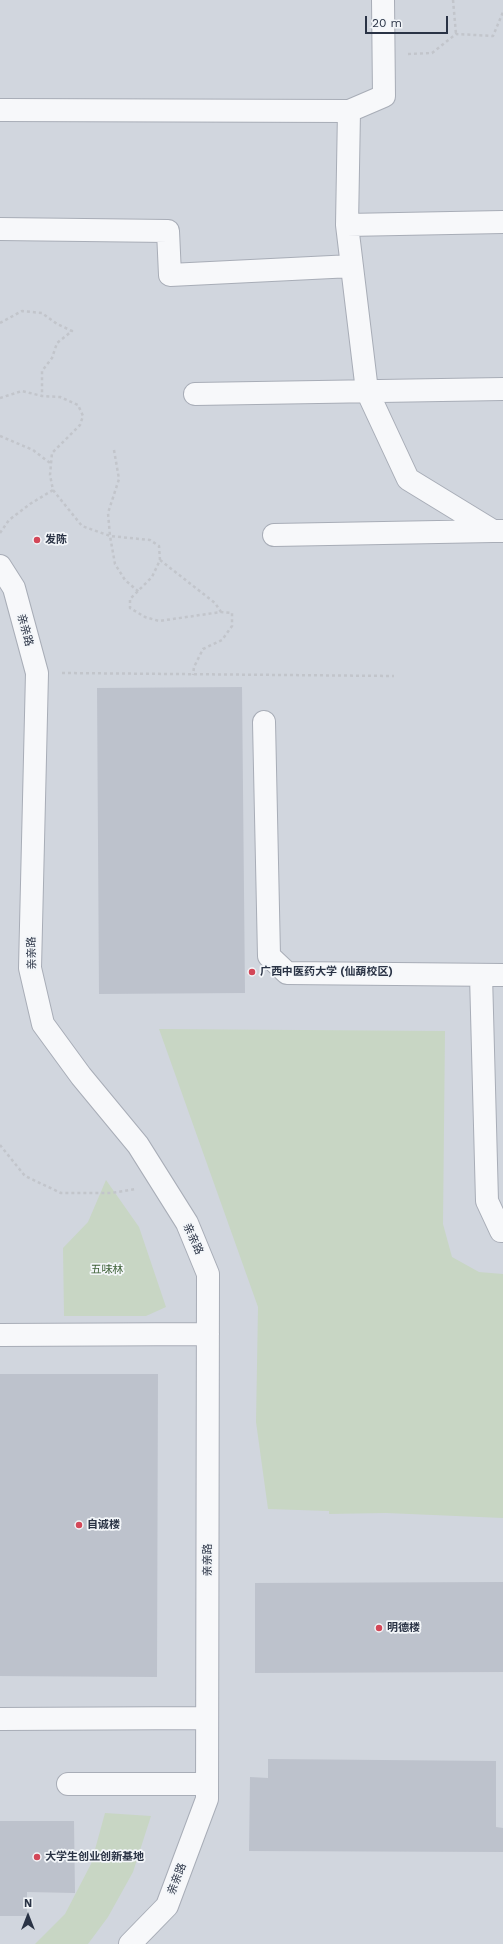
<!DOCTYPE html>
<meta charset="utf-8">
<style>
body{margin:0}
#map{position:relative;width:503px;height:1944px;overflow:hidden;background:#e4e7ec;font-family:"Work Sans",sans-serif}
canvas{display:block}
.north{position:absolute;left:8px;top:1896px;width:40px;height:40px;-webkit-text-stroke:3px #f3f6f9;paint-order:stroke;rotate:0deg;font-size:11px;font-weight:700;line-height:16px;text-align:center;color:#2a3345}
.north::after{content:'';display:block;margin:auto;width:14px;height:18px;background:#2a3345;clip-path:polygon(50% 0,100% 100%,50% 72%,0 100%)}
.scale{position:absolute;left:365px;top:16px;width:83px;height:18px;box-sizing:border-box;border:2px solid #2a3345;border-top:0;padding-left:5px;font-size:12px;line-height:14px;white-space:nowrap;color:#2a3345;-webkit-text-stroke:3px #f3f6f9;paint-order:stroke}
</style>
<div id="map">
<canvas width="503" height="1944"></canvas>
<div class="north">N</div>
<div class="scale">20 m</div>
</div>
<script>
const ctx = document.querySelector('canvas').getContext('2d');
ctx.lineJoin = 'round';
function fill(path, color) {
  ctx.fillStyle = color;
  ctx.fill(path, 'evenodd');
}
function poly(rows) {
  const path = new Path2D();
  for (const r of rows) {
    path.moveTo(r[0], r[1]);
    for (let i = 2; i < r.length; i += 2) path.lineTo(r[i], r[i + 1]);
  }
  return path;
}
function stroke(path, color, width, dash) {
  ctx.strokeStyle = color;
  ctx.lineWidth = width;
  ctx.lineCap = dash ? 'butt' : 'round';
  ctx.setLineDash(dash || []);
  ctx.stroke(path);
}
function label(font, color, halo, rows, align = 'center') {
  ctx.font = font + ' "Work Sans","Noto Sans SC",sans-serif';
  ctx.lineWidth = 3.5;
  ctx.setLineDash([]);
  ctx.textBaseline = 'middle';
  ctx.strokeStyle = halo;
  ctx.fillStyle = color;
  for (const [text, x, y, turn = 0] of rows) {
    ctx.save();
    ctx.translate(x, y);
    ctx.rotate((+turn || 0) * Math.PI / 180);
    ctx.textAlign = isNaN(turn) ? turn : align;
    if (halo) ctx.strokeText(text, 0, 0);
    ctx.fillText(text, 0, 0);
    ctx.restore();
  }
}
const built = poly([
 [0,0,503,0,503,1944,0,1944]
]);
const green = poly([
 [159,1029,445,1031,443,1224,452,1257,479,1272,503,1274,503,1518,386,1513,329,1514,329,1511,268,1509,256,1422,258,1307],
 [106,1180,139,1227,166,1307,146,1316,64,1316,63,1248,88,1222],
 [105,1813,151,1816,133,1872,108,1917,88,1944,35,1944,65,1914,91,1864]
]);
const building = poly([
 [242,687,245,993,99,994,97,688],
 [0,1374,158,1374,157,1677,0,1676],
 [503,1582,503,1672,255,1673,255,1583],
 [268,1759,496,1761,496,1827,503,1828,503,1852,249,1851,250,1777,268,1778],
 [0,1821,74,1821,75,1893,27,1892,27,1916,0,1916]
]);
const path = poly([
 [453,0,456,34],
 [408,54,432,53,456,34,493,36,503,12],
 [0,323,22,311,42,313,57,324,72,331,57,343,52,358,42,371,42,396],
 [0,398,22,391,42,396,60,397,78,405,83,416,80,425,52,453,50,475,53,490,82,526,110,536,150,540,159,546,160,560,152,577,130,599,130,608,145,617,159,621,221,612,232,613,232,626,222,640,203,649,194,667,193,675],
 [0,436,33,450,50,463],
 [114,450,119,479,108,513,110,536,115,564,125,580,139,592],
 [0,533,9,520,30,504,53,490],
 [160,560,215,603,221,612],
 [62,673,394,676],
 [0,1145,25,1176,61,1193,111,1193,136,1189]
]);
const minor = poly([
 [383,0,384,96,349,111,347,225,367,391,408,479,493,531,503,531],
 [0,110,349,111],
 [347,225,503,222],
 [0,229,168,231,170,275,352,266],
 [195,394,503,389],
 [274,535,493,531],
 [0,566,14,588,37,673,30,968,43,1024,81,1076,138,1145,187,1223,208,1274,207,1799,167,1906,130,1944],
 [264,722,269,956,287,973,503,975],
 [481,975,487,1201,501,1231,503,1231],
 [0,1335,208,1334],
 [0,1719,207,1718],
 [68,1784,207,1784]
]);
const markers = [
 [37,540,4,"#d34758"],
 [252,972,4,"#d34758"],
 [79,1525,4,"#d34758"],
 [379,1628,4,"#d34758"],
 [37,1857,4,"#d34758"]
];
const poiNames = [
 ["发陈",45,540],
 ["广西中医药大学 (仙葫校区)",260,972],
 ["自诚楼",87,1525],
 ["明德楼",387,1628],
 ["大学生创业创新基地",45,1857]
];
const streetNames = [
 ["亲亲路",25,630,75],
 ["亲亲路",32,953,-91],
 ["亲亲路",193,1239,66],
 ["亲亲路",208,1560,-90],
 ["亲亲路",177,1879,-69]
];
const parkNames = [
 ["五味林",107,1270]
];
fill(built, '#d1d6de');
fill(green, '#c8d6c4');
fill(building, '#bdc2cc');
stroke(minor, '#a8adb7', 24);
stroke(path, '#c2c5cb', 2.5, [3, 3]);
stroke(minor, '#f7f8fa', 22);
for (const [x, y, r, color] of markers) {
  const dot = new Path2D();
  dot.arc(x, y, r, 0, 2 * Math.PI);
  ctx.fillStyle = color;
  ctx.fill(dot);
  stroke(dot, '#f3f6f9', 1.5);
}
label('bold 11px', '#2a3345', '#f3f6f9', poiNames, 'left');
label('11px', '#2a3345', '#f3f6f9', streetNames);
label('11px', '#3e6137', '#f3f6f9', parkNames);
</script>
